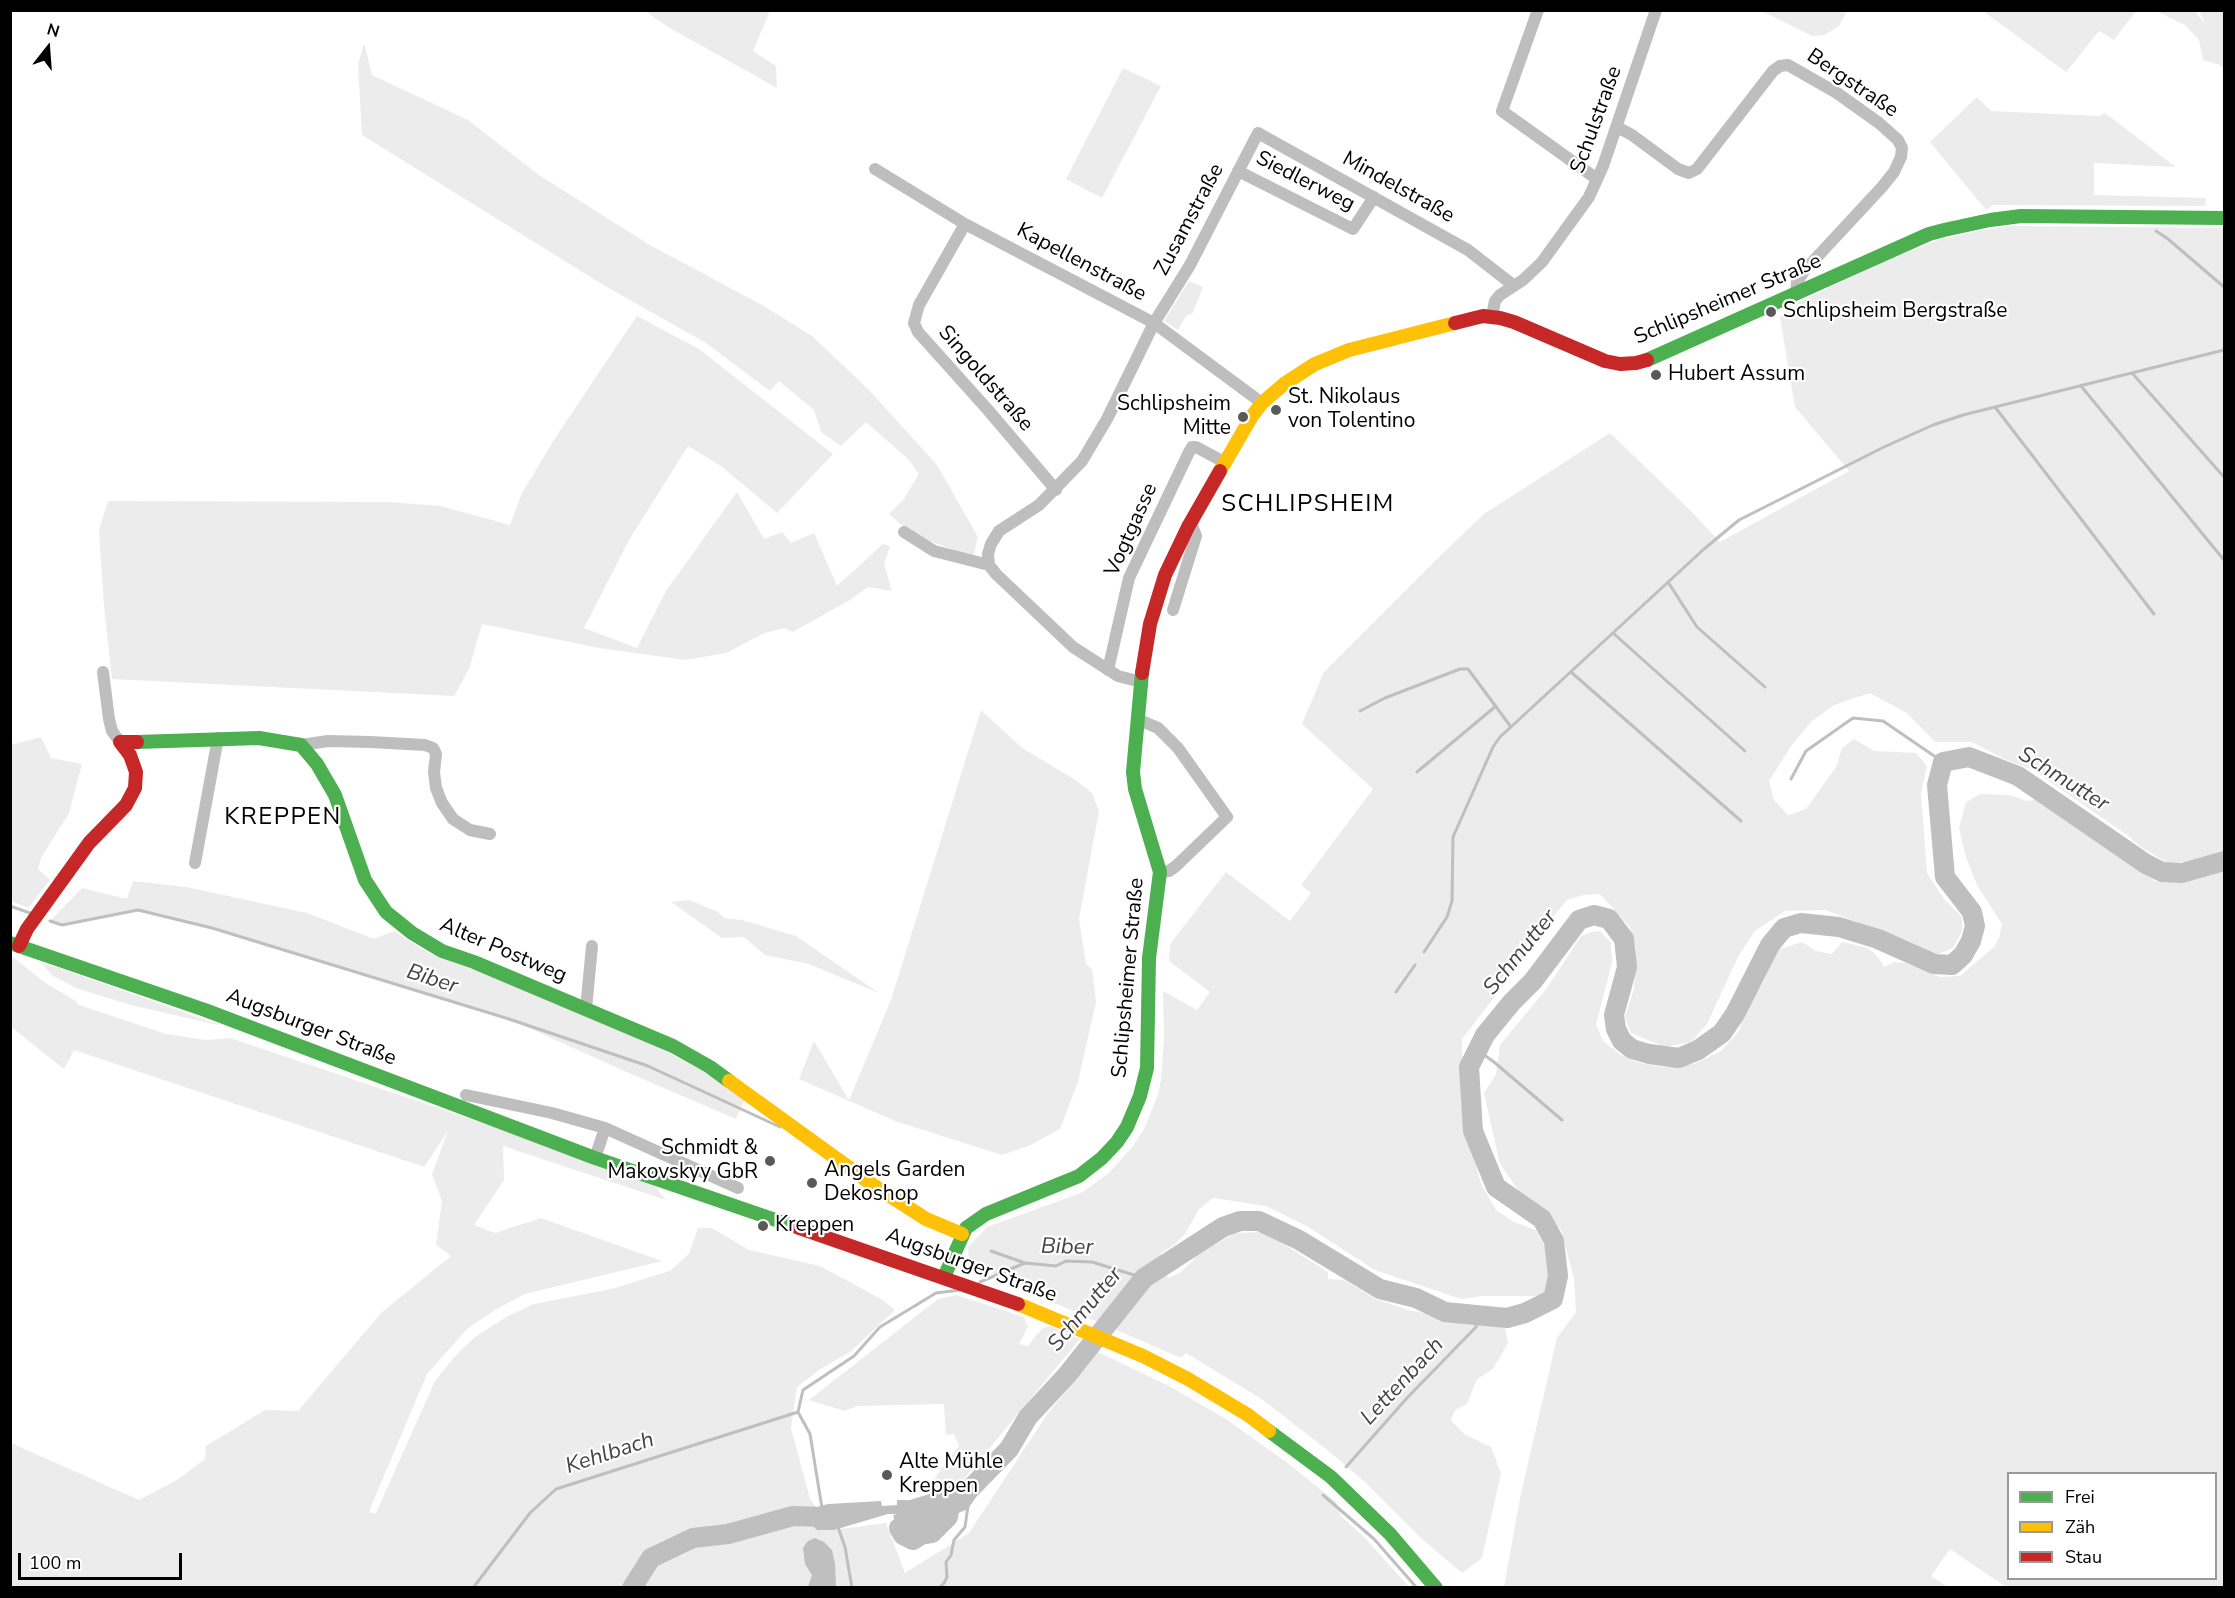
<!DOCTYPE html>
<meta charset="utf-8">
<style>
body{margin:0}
#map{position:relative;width:2235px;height:1598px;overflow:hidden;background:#fff;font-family:"Nunito Sans",sans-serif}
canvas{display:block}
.frame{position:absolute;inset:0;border:12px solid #000;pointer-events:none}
.legend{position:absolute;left:2007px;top:1472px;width:210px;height:108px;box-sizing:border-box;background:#fff;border:2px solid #999;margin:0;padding:8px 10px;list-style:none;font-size:18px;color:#000}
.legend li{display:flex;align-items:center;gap:12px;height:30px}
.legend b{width:30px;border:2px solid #999}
.north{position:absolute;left:18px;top:18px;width:60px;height:60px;-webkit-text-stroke:4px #fff;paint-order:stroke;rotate:17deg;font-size:16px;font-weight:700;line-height:24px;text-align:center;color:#000}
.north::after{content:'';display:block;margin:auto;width:21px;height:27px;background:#000;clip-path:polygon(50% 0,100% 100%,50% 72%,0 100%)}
.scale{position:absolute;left:18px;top:1553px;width:164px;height:27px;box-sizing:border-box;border:3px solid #000;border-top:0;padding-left:8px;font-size:18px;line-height:21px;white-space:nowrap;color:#000;-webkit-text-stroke:4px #fff;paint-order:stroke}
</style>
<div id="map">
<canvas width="2235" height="1598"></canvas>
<div class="frame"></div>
<ul class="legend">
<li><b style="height:8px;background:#4caf50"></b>Frei</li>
<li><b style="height:8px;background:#ffc107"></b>Zäh</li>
<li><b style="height:8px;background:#c62828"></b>Stau</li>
</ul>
<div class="north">N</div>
<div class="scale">100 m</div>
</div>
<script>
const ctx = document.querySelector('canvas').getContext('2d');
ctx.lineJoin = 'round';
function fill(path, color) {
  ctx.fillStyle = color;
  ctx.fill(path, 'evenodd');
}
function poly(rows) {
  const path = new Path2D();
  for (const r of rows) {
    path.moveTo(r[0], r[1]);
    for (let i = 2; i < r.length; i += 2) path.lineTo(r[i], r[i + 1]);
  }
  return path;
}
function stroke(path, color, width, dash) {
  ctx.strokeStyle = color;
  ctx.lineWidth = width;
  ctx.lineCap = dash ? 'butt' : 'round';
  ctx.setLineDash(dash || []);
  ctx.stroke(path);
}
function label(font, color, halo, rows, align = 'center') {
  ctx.font = font + ' "Nunito Sans",sans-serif';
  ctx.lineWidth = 4.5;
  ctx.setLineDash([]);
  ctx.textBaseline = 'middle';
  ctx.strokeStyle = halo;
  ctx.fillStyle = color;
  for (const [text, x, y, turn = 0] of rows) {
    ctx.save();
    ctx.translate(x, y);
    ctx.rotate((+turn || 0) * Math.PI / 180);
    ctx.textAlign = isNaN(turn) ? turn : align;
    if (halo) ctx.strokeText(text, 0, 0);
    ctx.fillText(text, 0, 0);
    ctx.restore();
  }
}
const green = poly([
 [645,11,770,11,753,51,776,66,777,88,668,27],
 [1762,11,1847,11,1839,26,1824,35,1812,36],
 [1983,11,2136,11,2114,40,2099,31,2066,72],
 [2156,11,2195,11,2206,25,2199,11,2224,11,2224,69,2220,65,2203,60,2199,40,2185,25],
 [364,43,372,75,468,120,539,175,648,244,762,305,812,336,869,390,937,465,978,537,973,557,913,535,889,514,904,499,919,474,909,460,866,422,841,446,821,432,814,410,779,381,770,391,706,343,605,286,362,135,358,65],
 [1123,68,1161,86,1102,198,1066,179],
 [1977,97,1991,111,2099,116,2105,113,2176,167,2094,163,2094,195,2206,198,2205,206,1993,205,1986,210,1930,142],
 [2014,226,2224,228,2224,851,2198,861,2168,863,2141,847,2127,835,2033,770,2002,758,1972,742,1935,742,1907,713,1870,693,1834,705,1812,721,1791,746,1769,781,1774,800,1788,815,1806,809,1836,767,1842,748,1854,739,1874,751,1916,753,1927,766,1921,793,1927,873,1944,899,1962,917,1962,931,1953,948,1936,955,1914,948,1885,932,1825,910,1785,911,1755,931,1739,955,1707,1024,1691,1042,1665,1047,1631,1033,1625,1017,1634,989,1636,949,1630,927,1600,894,1583,895,1567,900,1537,936,1514,972,1462,1039,1462,1111,1481,1184,1496,1210,1514,1222,1536,1230,1547,1251,1548,1280,1543,1296,1482,1296,1461,1299,1375,1270,1308,1227,1266,1206,1213,1198,1199,1209,1185,1234,1175,1244,1161,1253,1168,1278,1181,1272,1200,1253,1235,1233,1264,1232,1328,1272,1328,1279,1344,1280,1376,1299,1408,1310,1505,1328,1508,1343,1493,1369,1477,1379,1467,1404,1455,1410,1451,1420,1464,1434,1491,1447,1501,1473,1482,1558,1462,1573,1423,1540,1367,1484,1331,1453,1263,1400,1186,1353,1181,1358,1029,1292,969,1261,968,1247,987,1227,1081,1193,1109,1173,1133,1146,1145,1127,1158,1094,1161,1079,1164,1038,1163,991,1197,1010,1210,992,1169,961,1170,944,1226,872,1290,921,1311,893,1301,885,1373,789,1302,724,1324,672,1442,554,1484,514,1610,433,1692,512,1720,542,1849,471,1795,407,1780,317,1790,306,1890,259,1939,240,1978,231],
 [1189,281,1203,287,1192,314,1186,316,1178,330,1164,321],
 [637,316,699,349,833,454,777,513,721,466,688,446,629,540,584,628,637,648,666,591,737,492,764,539,782,532,791,543,814,533,837,586,883,544,890,546,884,564,892,591,868,587,850,600,793,632,784,628,765,633,726,653,685,660,599,648,482,624,469,669,454,696,112,679,104,607,99,530,108,501,386,502,441,506,510,525,522,493,557,435],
 [981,710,1022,748,1074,779,1092,793,1099,811,1079,919,1086,964,1092,969,1096,1002,1078,1082,1060,1129,1031,1145,1002,1155,895,1121,799,1079,814,1041,849,1100,891,1000],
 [41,737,51,758,82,764,69,813,41,858,38,869,50,880,28,908,11,901,11,745],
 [1980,794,2010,795,2027,801,2039,799,2156,882,2176,881,2224,868,2224,1587,2006,1587,1950,1549,1931,1576,1948,1587,1504,1587,1521,1493,1557,1338,1576,1312,1574,1279,1561,1230,1520,1193,1500,1164,1484,1093,1496,1074,1500,1045,1547,988,1581,936,1592,932,1600,931,1611,943,1612,963,1596,1024,1603,1041,1621,1055,1639,1063,1663,1067,1694,1064,1721,1051,1739,1031,1747,1008,1764,980,1777,950,1802,942,1816,951,1832,954,1842,942,1868,948,1878,957,1884,967,1894,962,1906,963,1940,977,1960,976,1994,947,1999,938,2002,924,1977,885,1966,857,1959,828,1966,802],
 [2008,1474,2216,1474,2216,1578,2008,1578],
 [133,881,186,887,307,913,374,939,394,931,428,953,527,990,658,1047,713,1077,745,1099,736,1119,631,1074,509,1019,211,928,138,910,62,925,50,921,82,888,127,899],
 [690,900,718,912,724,918,742,920,796,936,879,993,809,964,765,955,744,937,722,938,671,902],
 [10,955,47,984,74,1000,79,1005,166,1034,206,1040,230,1038,533,1140,653,1185,666,1200,503,1146,504,1180,474,1225,495,1233,541,1218,662,1261,525,1294,495,1310,467,1329,427,1374,370,1509,370,1513,376,1513,435,1381,456,1355,475,1337,508,1316,534,1304,611,1289,670,1271,689,1254,698,1228,712,1228,749,1250,820,1266,883,1300,895,1310,850,1352,822,1368,797,1387,791,1428,810,1499,833,1530,886,1523,905,1573,969,1533,1046,1416,1098,1352,1169,1386,1226,1419,1289,1464,1336,1502,1341,1516,1365,1538,1409,1587,11,1587,11,1443,139,1500,177,1480,205,1459,206,1446,265,1410,298,1411,381,1313,451,1256,436,1245,442,1201,432,1174,448,1131,424,1167,74,1050,64,1069,11,1027],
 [42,964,59,968,222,1026,127,1004,76,988,53,976],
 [956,1295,1024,1317,1028,1327,1019,1344,1028,1346,1037,1334,1043,1328,1050,1326,1080,1339,959,1485,927,1488,959,1446,954,1434,946,1435,944,1404,857,1406,845,1411,809,1400,938,1299]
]);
const water = poly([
 [965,1485,974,1491,976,1497,968,1509,926,1527,908,1530,896,1525,893,1515,898,1514,888,1514,834,1530,817,1530,806,1519,800,1516,820,1506,828,1504,881,1501,882,1506,897,1505,897,1500,910,1500,936,1492,956,1490],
 [815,1538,824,1542,832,1550,835,1564,836,1585,834,1587,808,1587,812,1575,805,1564,803,1548,808,1541]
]);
const stream = poly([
 [2156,231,2168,239,2224,287],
 [2132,373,2224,477],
 [2081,386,2224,560],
 [1995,407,2154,614],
 [1668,582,1697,627,1765,687],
 [1613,633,1745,751],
 [1571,672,1741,821],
 [1360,711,1385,698,1460,669,1468,669,1511,727],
 [1417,772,1496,706],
 [1791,779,1806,751,1853,718,1883,721,1943,762],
 [10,906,30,913],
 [50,921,62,925,138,910,212,928,509,1019,648,1066,780,1127],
 [1424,952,1447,917,1452,901,1453,837,1493,747,1500,737,1704,549,1739,520,1884,447,1933,425,1963,415,2224,350],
 [1396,992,1415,965],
 [1477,1050,1494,1062,1562,1120],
 [991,1251,1025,1263,1056,1266,1066,1261,1092,1262,1144,1278],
 [980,1282,1025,1263],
 [798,1412,810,1434,822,1508],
 [1346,1467,1407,1398,1476,1327,1478,1316],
 [1323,1495,1374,1539,1417,1588],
 [838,1527,845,1547,852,1588],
 [473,1588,530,1513,556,1489,798,1412,803,1390,854,1356,880,1327,936,1293,960,1290],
 [939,1588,944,1583,947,1577,946,1562,951,1555,954,1540,965,1527,968,1506]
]);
const river = poly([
 [946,1498,970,1489,1009,1449,1028,1417,1067,1375,1144,1278,1223,1227,1240,1221,1259,1221,1299,1240,1380,1289,1416,1298,1445,1312,1507,1318,1525,1313,1553,1299,1558,1276,1554,1241,1542,1219,1496,1187,1473,1131,1469,1067,1485,1035,1512,1002,1533,981,1579,920,1594,915,1609,919,1624,939,1627,967,1614,1015,1616,1029,1622,1041,1632,1049,1649,1054,1679,1058,1698,1050,1722,1033,1735,1014,1770,945,1784,928,1801,923,1839,927,1878,939,1934,964,1952,965,1963,955,1971,941,1975,926,1972,912,1945,877,1937,785,1943,762,1969,757,2018,776,2146,864,2162,872,2182,873,2224,861],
 [899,1528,903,1535,913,1540,921,1535,932,1533,948,1517,951,1498,943,1500],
 [632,1588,651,1558,693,1538,728,1534,793,1516,825,1517]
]);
const street = poly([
 [1538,10,1502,111,1597,179],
 [1617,127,1632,135,1678,169,1689,173,1697,169,1773,71,1780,66,1788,65,1837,93,1879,123,1898,140,1902,148,1901,157,1894,172,1882,187,1804,271,1797,282,1796,293],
 [875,169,965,224,1154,323,1262,403],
 [1238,171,1353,229,1374,197],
 [965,224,919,305,914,323,918,332,988,410,1056,490],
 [1492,316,1495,301,1500,295,1523,280,1542,262,1589,197,1603,166,1656,10],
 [904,532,934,551,989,565],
 [1173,610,1196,536,1191,523],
 [1108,670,1129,578,1189,452,1192,447,1196,447,1226,463],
 [103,672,109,719,112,731,120,742],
 [1141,682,1118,676,1073,647,996,574,989,565,988,554,991,544,999,531,1039,505,1082,461,1107,419,1154,323,1190,265,1258,133,1468,250,1513,285],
 [1137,719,1158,728,1178,748,1227,817,1176,866,1169,871,1160,872],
 [301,745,328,741,370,742,425,745,433,748,436,754,434,772,436,788,442,803,453,819,470,830,490,834],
 [195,863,218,738],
 [586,1009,592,946],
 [466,1095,552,1113,605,1128,738,1188],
 [595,1158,605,1128]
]);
const fast = poly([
 [1647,360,1929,234,1944,230,1990,220,2021,216,2224,218],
 [137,742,259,738,301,745,317,764,335,795,365,880,386,912,412,933,442,951,474,962,673,1046,710,1067,729,1081],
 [10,943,205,1010,595,1158,799,1228],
 [944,1277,966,1228,986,1214,1079,1176,1102,1158,1117,1142,1127,1127,1140,1096,1147,1068,1149,958,1160,872,1135,789,1133,772,1142,673],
 [1269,1431,1331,1477,1390,1534,1436,1588]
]);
const slow = poly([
 [1220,471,1252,416,1262,403,1284,384,1315,364,1349,350,1455,323],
 [729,1081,873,1185,926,1219,962,1234],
 [1018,1304,1143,1356,1188,1379,1248,1415,1269,1431]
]);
const jam = poly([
 [1455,323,1483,316,1500,318,1514,322,1605,361,1620,364,1636,363,1647,360],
 [1142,673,1150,624,1165,575,1188,527,1220,471],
 [19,946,27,929,89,843,126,805,135,788,136,772,130,755,120,742,137,742],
 [799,1228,1018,1304]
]);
const markers = [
 [1771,312,6,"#595959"],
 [1656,375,6,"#595959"],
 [1276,410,6,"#595959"],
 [1243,417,6,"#595959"],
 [770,1161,6,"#595959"],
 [812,1183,6,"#595959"],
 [763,1226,6,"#595959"],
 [887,1475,6,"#595959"]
];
const streetNames = [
 ["Bergstraße",1852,84,34],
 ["Schulstraße",1597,120,-70],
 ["Siedlerweg",1305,182,27],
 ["Mindelstraße",1398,188,29],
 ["Zusamstraße",1190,220,-62],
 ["Kapellenstraße",1081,263,28],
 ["Schlipsheimer Straße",1728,300,-23],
 ["Singoldstraße",985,379,49],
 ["Vogtgasse",1132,530,-66],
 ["Alter Postweg",503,951,23],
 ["Schlipsheimer Straße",1129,978,-85],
 ["Augsburger Straße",311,1028,21],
 ["Augsburger Straße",971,1266,20]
];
const poiNames = [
 ["Schlipsheim Bergstraße",1783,312],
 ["Hubert Assum",1668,375],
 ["St. Nikolaus",1288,398],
 ["von Tolentino",1288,422],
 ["Schlipsheim",1231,405,"right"],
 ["Mitte",1231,429,"right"],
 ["Schmidt &",758,1149,"right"],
 ["Makovskyy GbR",758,1173,"right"],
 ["Angels Garden",824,1171],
 ["Dekoshop",824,1195],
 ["Kreppen",775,1226],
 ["Alte Mühle",899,1463],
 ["Kreppen",899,1487]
];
const waterNames = [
 ["Schmutter",2063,780,32],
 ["Schmutter",1521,953,-51],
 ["Biber",432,980,18],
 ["Biber",1067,1248,1],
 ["Schmutter",1086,1310,-50],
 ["Lettenbach",1403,1382,-47],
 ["Kehlbach",610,1454,-18]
];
const quarterNames = [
 ["SCHLIPSHEIM",1308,505],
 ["KREPPEN",283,818]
];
fill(green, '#ececec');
fill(water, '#bfbfbf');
stroke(stream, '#bfbfbf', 3);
stroke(river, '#bfbfbf', 20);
stroke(street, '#bebebe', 12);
stroke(fast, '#4caf50', 14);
stroke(slow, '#ffc107', 14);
stroke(jam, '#c62828', 14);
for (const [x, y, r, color] of markers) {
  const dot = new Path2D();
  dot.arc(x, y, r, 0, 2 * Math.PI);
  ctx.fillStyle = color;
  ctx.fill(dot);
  stroke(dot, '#fff', 2);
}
label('21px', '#000', '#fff', streetNames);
label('21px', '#000', '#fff', poiNames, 'left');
label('italic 22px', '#444', '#fff', waterNames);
ctx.letterSpacing = '1.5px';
label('24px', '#000', '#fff', quarterNames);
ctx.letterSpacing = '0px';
</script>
